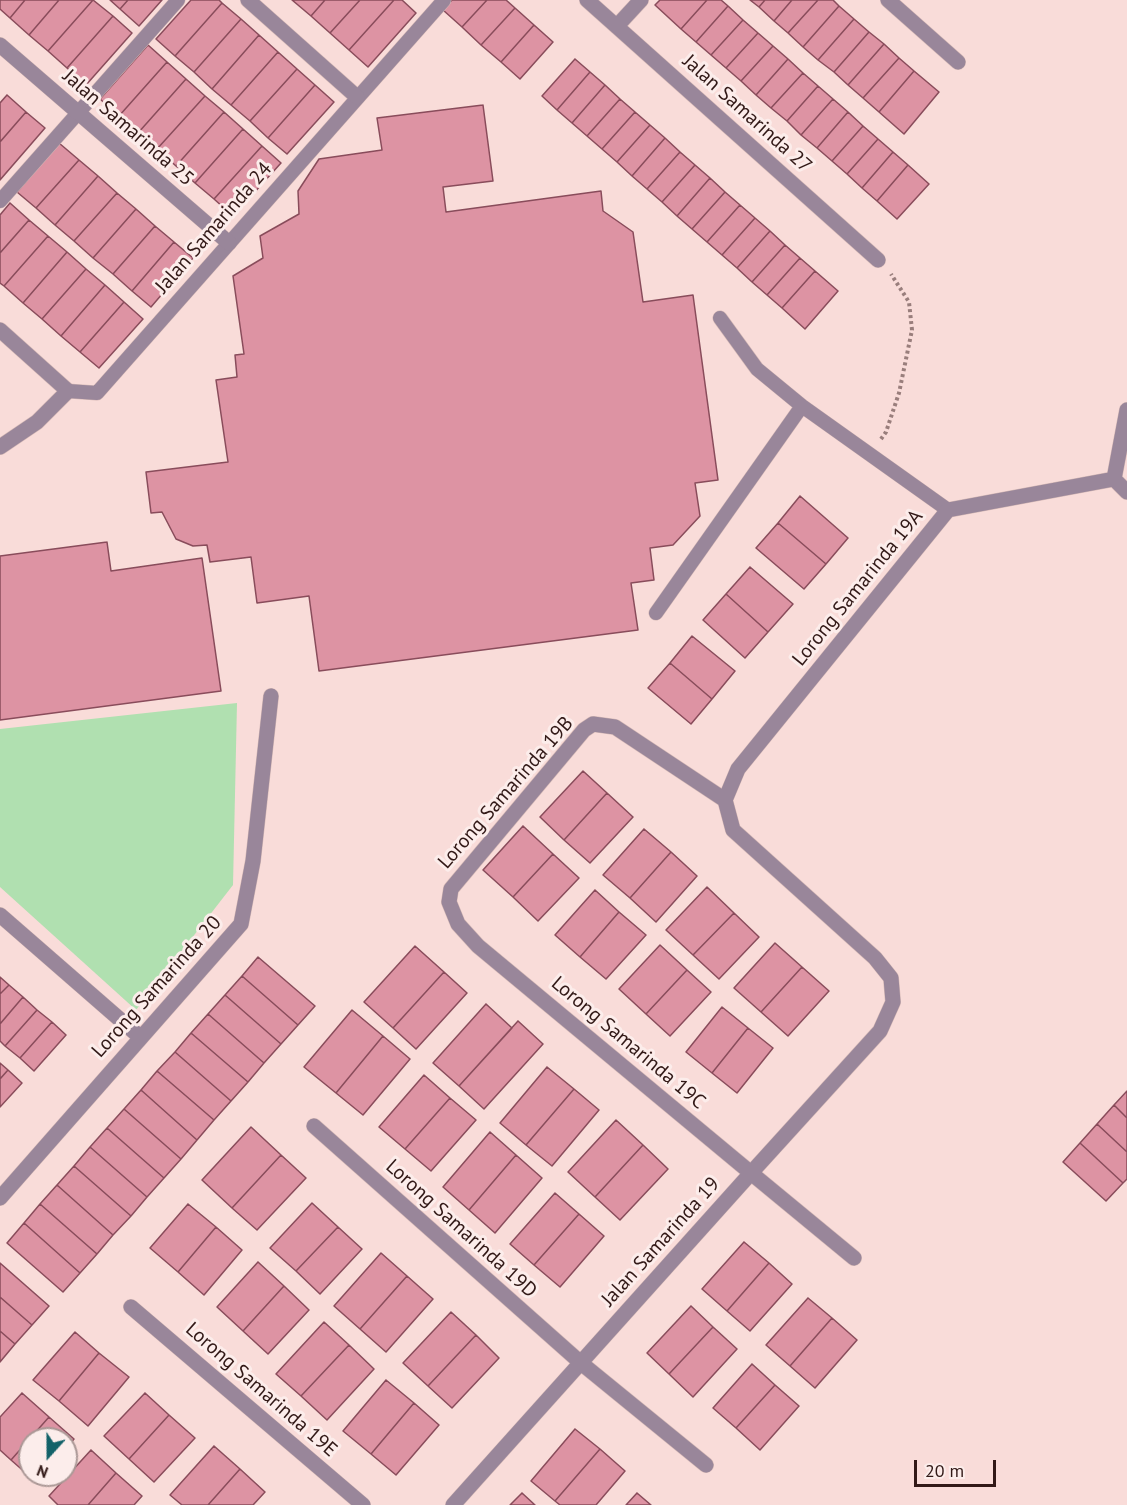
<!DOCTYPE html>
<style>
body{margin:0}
#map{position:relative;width:1127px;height:1505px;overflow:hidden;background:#f9dcd9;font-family:"PT Sans",sans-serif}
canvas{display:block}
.north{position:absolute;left:18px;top:1427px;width:60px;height:60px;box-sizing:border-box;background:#fcedeb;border:2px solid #ab9896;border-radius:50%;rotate:201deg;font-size:16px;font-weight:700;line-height:24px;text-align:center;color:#321917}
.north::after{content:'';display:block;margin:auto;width:21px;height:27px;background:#136269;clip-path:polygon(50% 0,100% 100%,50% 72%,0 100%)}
.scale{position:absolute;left:914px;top:1460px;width:82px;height:27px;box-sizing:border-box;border:3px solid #321917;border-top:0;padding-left:8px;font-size:18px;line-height:21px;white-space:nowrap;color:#321917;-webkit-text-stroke:4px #fcedeb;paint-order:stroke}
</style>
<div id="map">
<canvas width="1127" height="1505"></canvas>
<div class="north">N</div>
<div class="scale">20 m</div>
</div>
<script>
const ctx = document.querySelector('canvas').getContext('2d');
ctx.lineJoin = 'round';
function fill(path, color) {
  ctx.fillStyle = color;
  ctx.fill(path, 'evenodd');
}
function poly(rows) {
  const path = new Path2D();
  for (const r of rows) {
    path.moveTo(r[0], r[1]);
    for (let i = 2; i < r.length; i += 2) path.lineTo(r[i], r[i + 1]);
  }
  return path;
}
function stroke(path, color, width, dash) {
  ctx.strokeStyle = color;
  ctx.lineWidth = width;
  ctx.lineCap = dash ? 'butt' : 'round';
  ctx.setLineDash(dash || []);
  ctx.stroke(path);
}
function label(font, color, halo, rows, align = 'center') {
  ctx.font = font + ' "PT Sans",sans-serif';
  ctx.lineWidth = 6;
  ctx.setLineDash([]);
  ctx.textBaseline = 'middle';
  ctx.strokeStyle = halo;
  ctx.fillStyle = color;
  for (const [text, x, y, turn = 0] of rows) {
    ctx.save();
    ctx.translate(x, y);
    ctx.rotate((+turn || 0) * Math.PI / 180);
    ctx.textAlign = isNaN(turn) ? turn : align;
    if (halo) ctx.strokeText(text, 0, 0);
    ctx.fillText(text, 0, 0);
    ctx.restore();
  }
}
const green = poly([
 [237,703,233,885,136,1010,0,887,0,729]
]);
const building = poly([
 [0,0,25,0,10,18,0,9,0,0],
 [25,0,59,0,29,35,10,18,25,0],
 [59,0,93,0,48,51,29,35,59,0],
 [93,0,113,16,67,68,48,51,93,0],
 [110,0,128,0,120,9,110,0],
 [128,0,162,0,139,26,120,9,128,0],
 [191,0,219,0,222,3,175,56,156,39,191,0],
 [292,0,325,0,311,16,292,0],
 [325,0,360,0,330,33,311,16,325,0],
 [360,0,394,0,349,50,330,33,360,0],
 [394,0,402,0,416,13,368,67,349,50,394,0],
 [452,0,487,0,462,27,443,10,452,0],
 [487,0,506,0,515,8,481,45,462,27,487,0],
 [660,0,707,0,681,29,655,5,660,0],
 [707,0,721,0,728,6,696,42,681,29,707,0],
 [750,0,765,0,759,7,750,0],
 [765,0,792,0,774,21,759,7,765,0],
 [792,0,818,0,788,33,774,21,792,0],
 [818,0,833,0,839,6,803,47,788,33,818,0],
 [222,3,241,19,194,72,175,56,222,3],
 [728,6,743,20,711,55,696,42,728,6],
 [839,6,854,19,818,60,803,47,839,6],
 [515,8,534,25,501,62,481,45,515,8],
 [113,16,132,33,86,85,67,68,113,16],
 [241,19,259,35,212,89,194,72,241,19],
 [854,19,869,32,834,72,818,60,854,19],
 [743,20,758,33,726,68,711,55,743,20],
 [534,25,553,42,520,79,501,62,534,25],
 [869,32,884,44,848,85,834,72,869,32],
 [758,33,773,46,741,81,726,68,758,33],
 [259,35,278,52,231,105,212,89,259,35],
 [884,44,899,58,863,98,848,85,884,44],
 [148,45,167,62,119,116,100,99,148,45],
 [773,46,788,59,756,95,741,81,773,46],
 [278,52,297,69,250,121,231,105,278,52],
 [899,58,914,71,879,112,863,98,899,58],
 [575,59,590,72,557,110,542,96,575,59],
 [788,59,803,73,771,108,756,95,788,59],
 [167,62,186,79,138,133,119,116,167,62],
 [297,69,315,85,268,138,250,121,297,69],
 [914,71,939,92,904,134,879,112,914,71],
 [590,72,605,85,572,123,557,110,590,72],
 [803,73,818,86,787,121,771,108,803,73],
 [186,79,205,96,157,149,138,133,186,79],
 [315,85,334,102,287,154,268,138,315,85],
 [605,85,620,99,587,136,572,123,605,85],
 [818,86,833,99,801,135,787,121,818,86],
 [7,95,26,112,0,142,0,103,7,95],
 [205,96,224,112,176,166,157,149,205,96],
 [620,99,635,112,602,149,587,136,620,99],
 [833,99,848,112,817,148,801,135,833,99],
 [483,105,493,181,443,187,446,212,601,191,603,211,633,232,643,302,693,295,718,480,695,483,700,516,673,545,650,548,654,580,631,583,638,630,319,671,309,596,257,603,251,557,210,562,207,545,193,546,176,539,162,512,151,513,146,472,228,462,216,380,237,377,235,355,244,354,233,276,263,258,260,236,299,214,298,191,319,159,382,150,377,118,483,105],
 [26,112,45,128,0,180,0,142,26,112],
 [224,112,243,129,195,183,176,166,224,112],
 [635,112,650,125,617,162,602,149,635,112],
 [848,112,863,126,832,161,817,148,848,112],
 [650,125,665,138,632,176,617,162,650,125],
 [863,126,878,139,847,174,832,161,863,126],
 [243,129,262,146,214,199,195,183,243,129],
 [665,138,680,152,647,189,632,176,665,138],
 [878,139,893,152,862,188,847,174,878,139],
 [59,143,79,160,36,208,17,192,59,143],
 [262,146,281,163,233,216,214,199,262,146],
 [680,152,695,165,662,202,647,189,680,152],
 [893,152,908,165,877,201,862,188,893,152],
 [79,160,98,176,55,225,36,208,79,160],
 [695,165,710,178,677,216,662,202,695,165],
 [908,165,929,184,897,219,877,201,908,165],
 [98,176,117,193,74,241,55,225,98,176],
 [710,178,725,192,692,229,677,216,710,178],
 [725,192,740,205,707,242,692,229,725,192],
 [117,193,136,209,93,258,74,241,117,193],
 [10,203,29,220,0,253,0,215,10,203],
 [740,205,755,218,722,255,707,242,740,205],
 [136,209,155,226,113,274,93,258,136,209],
 [755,218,770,231,737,268,722,255,755,218],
 [29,220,48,236,4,286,0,283,0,253,29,220],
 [155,226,174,242,132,291,113,274,155,226],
 [770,231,785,245,752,282,737,268,770,231],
 [48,236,67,252,23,303,4,286,48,236],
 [174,242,193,258,151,307,132,291,174,242],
 [785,245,800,258,767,295,752,282,785,245],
 [67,252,86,269,42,319,23,303,67,252],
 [800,258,815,271,782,308,767,295,800,258],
 [86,269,105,285,61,336,42,319,86,269],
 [815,271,838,291,805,329,782,308,815,271],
 [105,285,124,302,80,352,61,336,105,285],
 [124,302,143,319,99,368,80,352,124,302],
 [800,496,848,538,826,564,778,523,800,496],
 [778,523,826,564,804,589,756,548,778,523],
 [107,542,111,571,202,558,221,691,0,720,0,556,107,542],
 [750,567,793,604,768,632,726,594,750,567],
 [726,594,768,632,745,658,703,620,726,594],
 [692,636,735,671,712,699,670,663,692,636],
 [670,663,712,699,691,724,648,688,670,663],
 [583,771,607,793,564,840,540,817,583,771],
 [607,793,633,817,590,863,564,840,607,793],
 [523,826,553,854,513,897,483,870,523,826],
 [644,829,671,852,630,898,603,875,644,829],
 [671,852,697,876,656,922,630,898,671,852],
 [553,854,579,878,538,921,513,897,553,854],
 [707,887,734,913,693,955,666,930,707,887],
 [595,890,619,912,580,957,555,935,595,890],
 [619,912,646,935,606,979,580,957,619,912],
 [734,913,759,937,719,979,693,955,734,913],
 [775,943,802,967,761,1012,734,988,775,943],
 [660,945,687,970,646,1014,619,989,660,945],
 [415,946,444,972,393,1028,364,1002,415,946],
 [258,957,315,1006,298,1025,242,976,258,957],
 [802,967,829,991,788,1036,761,1012,802,967],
 [687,970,711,992,670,1036,646,1014,687,970],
 [444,972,467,993,416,1049,393,1028,444,972],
 [242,976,298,1025,281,1044,225,995,242,976],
 [0,977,9,985,0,994,0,977],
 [9,985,23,997,0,1024,0,994,9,985],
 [225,995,281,1044,264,1063,208,1014,225,995],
 [23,997,37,1010,5,1046,0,1041,0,1024,23,997],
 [486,1004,512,1028,459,1086,433,1063,486,1004],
 [722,1007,748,1028,712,1073,686,1052,722,1007],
 [37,1010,52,1022,20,1058,5,1046,37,1010],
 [352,1010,383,1036,336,1093,304,1067,352,1010],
 [208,1014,264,1063,248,1082,191,1033,208,1014],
 [518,1021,543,1044,484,1109,459,1086,518,1021],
 [52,1022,66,1035,34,1071,20,1058,52,1022],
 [748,1028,773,1048,737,1093,712,1073,748,1028],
 [191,1033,248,1082,231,1101,175,1052,191,1033],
 [383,1036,410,1059,363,1115,336,1093,383,1036],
 [175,1052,231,1101,214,1120,157,1071,175,1052],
 [0,1063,8,1070,0,1079,0,1063],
 [547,1067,574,1089,526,1145,500,1123,547,1067],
 [8,1070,22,1083,0,1107,0,1079,8,1070],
 [157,1071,214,1120,197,1140,141,1090,157,1071],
 [424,1075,450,1098,405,1149,379,1127,424,1075],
 [574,1089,599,1110,552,1166,526,1145,574,1089],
 [141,1090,197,1140,181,1159,124,1109,141,1090],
 [1127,1091,1127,1118,1114,1105,1127,1091],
 [450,1098,476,1120,431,1171,405,1149,450,1098],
 [1114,1105,1127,1118,1127,1152,1097,1124,1114,1105],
 [124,1109,181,1159,164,1178,107,1128,124,1109],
 [616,1120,643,1145,595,1197,568,1172,616,1120],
 [1097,1124,1127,1152,1127,1179,1123,1183,1080,1143,1097,1124],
 [251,1127,281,1155,232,1208,202,1180,251,1127],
 [107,1128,164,1178,147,1197,90,1147,107,1128],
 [490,1132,516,1155,469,1210,443,1187,490,1132],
 [1080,1143,1123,1183,1106,1201,1063,1162,1080,1143],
 [643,1145,668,1169,620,1220,595,1197,643,1145],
 [90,1147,147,1197,131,1216,74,1166,90,1147],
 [281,1155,306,1178,257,1230,232,1208,281,1155],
 [516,1155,542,1178,495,1233,469,1210,516,1155],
 [74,1166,131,1216,113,1235,57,1185,74,1166],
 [57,1185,113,1235,97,1254,40,1204,57,1185],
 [555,1193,579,1214,534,1265,510,1244,555,1193],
 [312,1203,338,1227,296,1271,270,1248,312,1203],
 [40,1204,97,1254,80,1273,24,1223,40,1204],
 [188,1204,216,1227,178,1272,150,1248,188,1204],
 [579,1214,604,1236,560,1287,534,1265,579,1214],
 [24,1223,80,1273,63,1292,7,1243,24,1223],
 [216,1227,242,1250,204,1295,178,1272,216,1227],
 [338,1227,362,1249,320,1294,296,1271,338,1227],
 [744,1242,769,1263,727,1311,702,1289,744,1242],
 [381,1253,407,1276,360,1329,334,1306,381,1253],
 [258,1262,284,1286,243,1331,217,1307,258,1262],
 [0,1263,49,1306,32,1325,0,1297,0,1263],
 [769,1263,792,1284,750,1331,727,1311,769,1263],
 [407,1276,433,1299,386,1352,360,1329,407,1276],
 [284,1286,309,1310,268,1354,243,1331,284,1286],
 [0,1297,32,1325,15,1344,0,1331,0,1297],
 [808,1298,832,1318,790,1366,766,1345,808,1298],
 [691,1306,713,1327,669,1374,647,1353,691,1306],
 [451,1312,476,1335,428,1386,403,1363,451,1312],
 [832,1318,857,1340,815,1388,790,1366,832,1318],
 [324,1322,349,1345,301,1396,276,1374,324,1322],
 [713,1327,737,1349,693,1397,669,1374,713,1327],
 [0,1331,15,1344,0,1362,0,1331],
 [75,1332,99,1353,59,1401,33,1380,75,1332],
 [476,1335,499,1358,452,1408,428,1386,476,1335],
 [349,1345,374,1369,327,1420,301,1396,349,1345],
 [99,1353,129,1377,88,1426,59,1401,99,1353],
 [752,1364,775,1385,736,1428,713,1408,752,1364],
 [386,1380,414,1403,371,1454,343,1431,386,1380],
 [775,1385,799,1406,760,1450,736,1428,775,1385],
 [22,1393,49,1417,11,1460,0,1450,0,1417,22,1393],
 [145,1393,169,1415,129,1459,104,1436,145,1393],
 [414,1403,439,1425,396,1475,371,1454,414,1403],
 [169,1415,195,1438,154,1482,129,1459,169,1415],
 [49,1417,74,1439,66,1449,66,1439,30,1439,30,1475,43,1475,36,1482,11,1460,49,1417],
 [575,1429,600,1449,555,1501,531,1481,575,1429],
 [214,1446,240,1469,208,1505,182,1505,170,1495,214,1446],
 [600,1449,625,1471,596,1505,560,1505,555,1501,600,1449],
 [91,1450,116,1473,88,1505,58,1505,49,1496,91,1450],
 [240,1469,265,1492,253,1505,208,1505,240,1469],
 [116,1473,142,1496,134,1505,88,1505,116,1473],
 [522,1493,535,1505,510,1505,522,1493],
 [637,1493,651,1505,626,1505,637,1493]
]);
const path = poly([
 [881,439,886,432,899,393,912,330,909,302,891,274]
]);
const service = poly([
 [0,201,178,0],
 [720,318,757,369,802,406,948,510],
 [68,391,97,393,444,0],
 [656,613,802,406]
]);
const minor = poly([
 [248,0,357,97],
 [587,0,878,260],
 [888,0,958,62],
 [617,26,641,0],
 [0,45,229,243],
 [0,330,68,391,37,422,0,447],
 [1114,479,1127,410],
 [1114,479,1127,492],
 [725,800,738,769,948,510,1114,479],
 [0,915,140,1037],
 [314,1126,581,1363,706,1465],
 [0,1198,241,924,253,861,271,696],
 [131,1307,363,1505],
 [453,1505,751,1173,880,1031,893,1002,891,978,875,958,733,830,725,800,615,727,593,724,584,730,451,889,449,902,458,924,478,946,751,1173,854,1258]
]);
const streetNames = [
 ["Jalan Samarinda 27",747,114,42],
 ["Jalan Samarinda 25",128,128,41],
 ["Jalan Samarinda 24",214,228,-49],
 ["Lorong Samarinda 19A",858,588,-51],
 ["Lorong Samarinda 19B",506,793,-49],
 ["Lorong Samarinda 20",157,987,-48],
 ["Lorong Samarinda 19C",628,1043,40],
 ["Lorong Samarinda 19D",461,1229,42],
 ["Jalan Samarinda 19",661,1242,-48],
 ["Lorong Samarinda 19E",261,1390,41]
];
fill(green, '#b0e0b0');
fill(building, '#dd93a3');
stroke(building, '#894c5b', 1.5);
stroke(service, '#d5b9b6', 15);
stroke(minor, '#d5b9b6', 16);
stroke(path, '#997e7c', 4, [3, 3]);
stroke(service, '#99869a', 14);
stroke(minor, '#99869a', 15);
label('20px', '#321917', '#fcedeb', streetNames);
</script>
